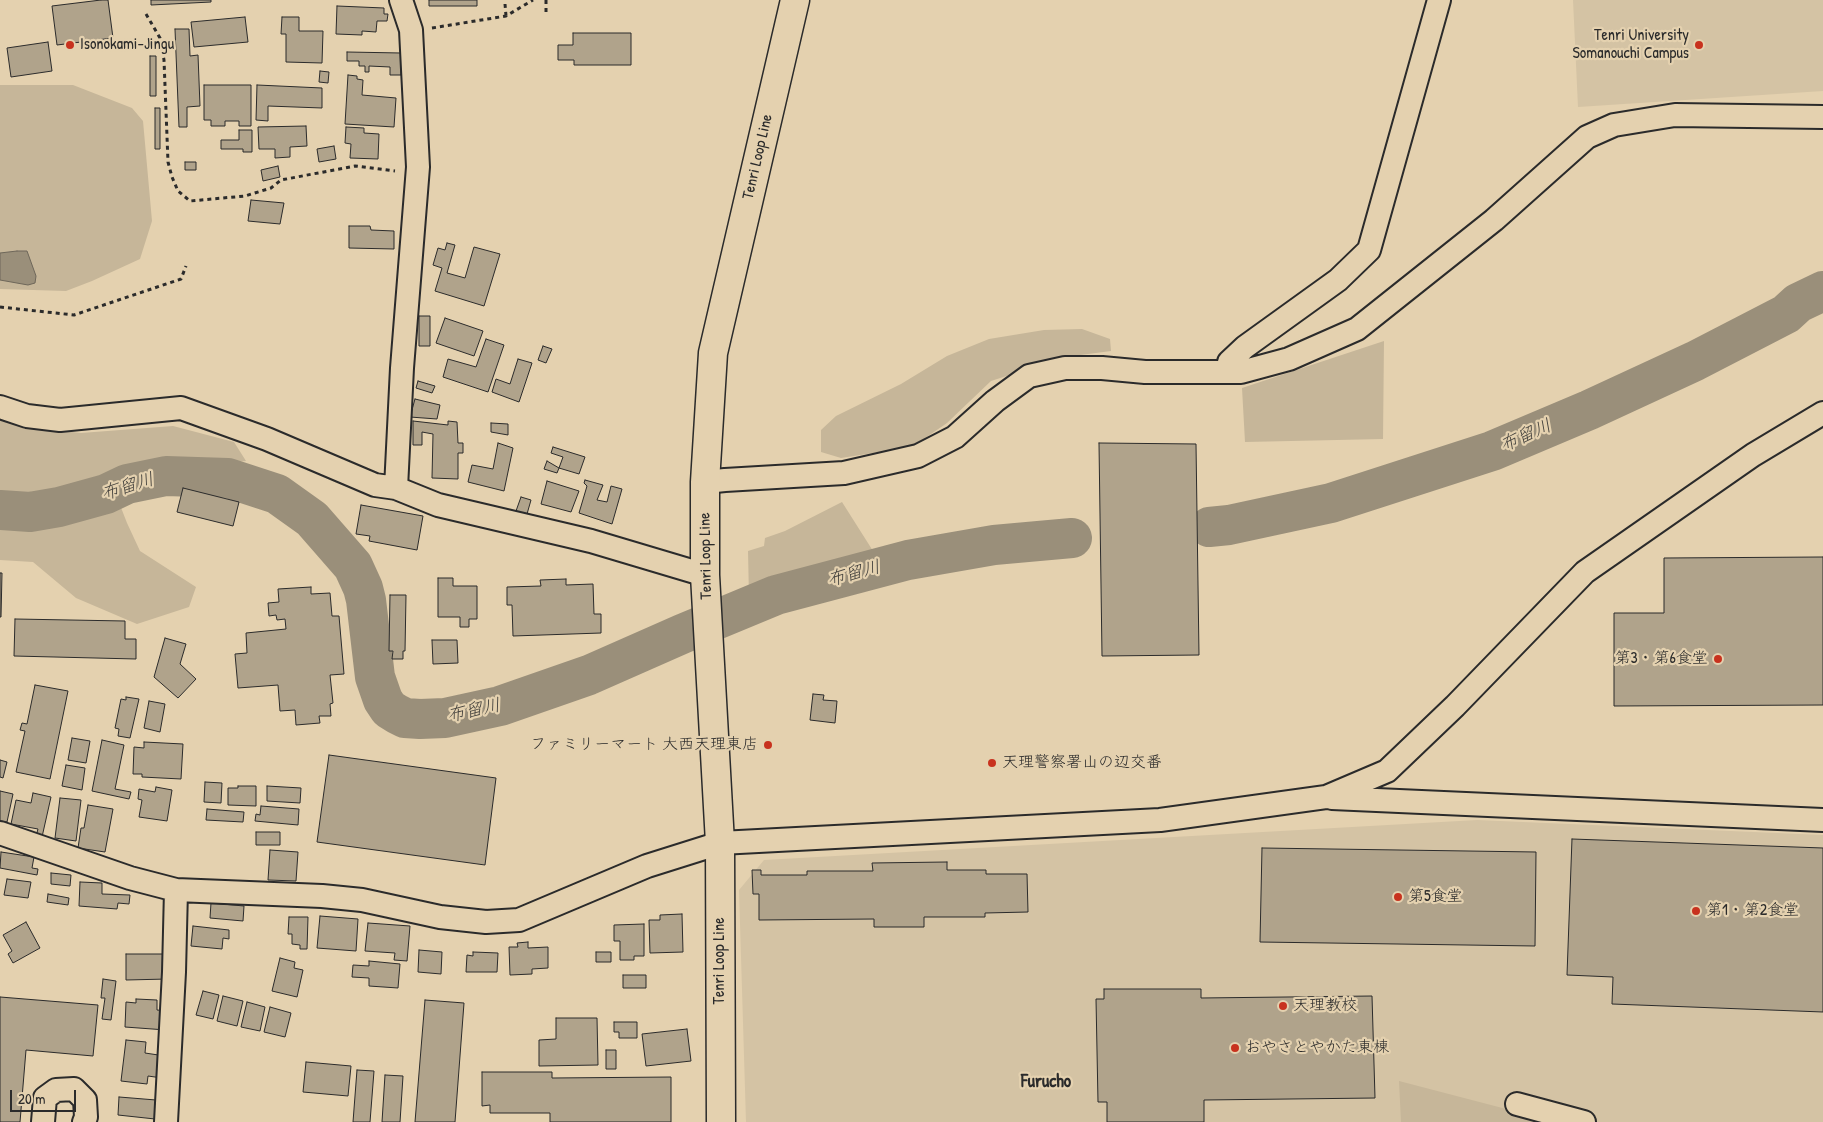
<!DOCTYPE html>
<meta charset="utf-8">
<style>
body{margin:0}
#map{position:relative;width:1823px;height:1122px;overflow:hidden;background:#e4d1af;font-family:"Patrick Hand",sans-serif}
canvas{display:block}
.scale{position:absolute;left:10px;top:1090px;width:66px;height:22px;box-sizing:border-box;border:2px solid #2b2b2b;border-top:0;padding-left:6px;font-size:15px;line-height:18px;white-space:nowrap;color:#2b2b2b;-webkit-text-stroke:4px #e4d1af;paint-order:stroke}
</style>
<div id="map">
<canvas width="1823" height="1122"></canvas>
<div class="scale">20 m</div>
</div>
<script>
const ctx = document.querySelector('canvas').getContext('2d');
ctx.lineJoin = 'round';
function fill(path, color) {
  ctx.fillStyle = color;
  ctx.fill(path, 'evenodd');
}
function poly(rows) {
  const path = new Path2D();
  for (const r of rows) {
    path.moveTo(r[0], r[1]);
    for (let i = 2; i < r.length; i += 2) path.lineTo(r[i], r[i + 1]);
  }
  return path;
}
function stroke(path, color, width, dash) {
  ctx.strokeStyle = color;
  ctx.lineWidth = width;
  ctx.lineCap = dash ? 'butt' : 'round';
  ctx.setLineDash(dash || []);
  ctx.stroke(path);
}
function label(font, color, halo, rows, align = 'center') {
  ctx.font = font + ' "Patrick Hand","Klee One",sans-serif';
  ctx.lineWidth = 4.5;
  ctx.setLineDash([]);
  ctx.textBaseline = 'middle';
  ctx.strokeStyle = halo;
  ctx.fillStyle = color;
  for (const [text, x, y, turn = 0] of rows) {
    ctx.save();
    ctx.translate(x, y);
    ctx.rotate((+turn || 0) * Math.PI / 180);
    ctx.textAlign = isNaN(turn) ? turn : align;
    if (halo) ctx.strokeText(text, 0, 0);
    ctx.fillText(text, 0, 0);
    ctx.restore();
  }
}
const built = poly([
 [1573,0,1823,0,1823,91,1578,107],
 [1477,820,1823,835,1823,1122,746,1122,739,890,764,860]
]);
const green = poly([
 [0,85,73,85,132,108,143,121,152,221,140,259,92,281,66,291,0,289],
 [1082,329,1110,339,1111,351,1065,357,991,381,947,423,912,447,841,458,821,452,821,430,836,416,901,384,947,356,989,339,1044,330],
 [1384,341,1383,439,1245,442,1242,388],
 [0,419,19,426,81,433,173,426,234,442,246,461,192,466,130,466,120,505,127,523,140,551,196,587,189,607,137,624,76,598,33,562,0,560],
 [842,502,880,562,749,597,748,551,764,546,765,538,785,531],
 [1399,1081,1556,1122,1401,1122]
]);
const water = poly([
 [17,251,27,251,36,276,35,283,28,285,0,280,0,253,17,251]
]);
const river = poly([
 [0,510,30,512,59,507,106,494,127,484,166,476,228,478,277,494,312,519,353,566,363,588,366,600,375,677,383,700,389,709,397,714,405,718,420,719,445,718,500,706,589,675,682,634,776,595,908,560,994,545,1072,538],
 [1209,527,1229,525,1331,503,1492,451,1589,410,1695,361,1786,314,1798,303,1823,291]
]);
const building = poly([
 [101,0,108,0,113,38,57,45,52,6,101,0],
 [151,0,211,0,211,2,151,5,151,0],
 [429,0,477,0,477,6,429,6,429,0],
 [337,6,384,8,384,14,388,14,387,21,377,21,376,32,362,31,362,35,336,34,337,6],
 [245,17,248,42,194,47,191,22,245,17],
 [282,17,299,17,299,31,323,31,322,63,286,62,286,34,281,34,282,17],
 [175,29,189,29,190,56,198,55,200,106,187,107,187,127,179,127,175,29],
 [573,33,631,33,631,65,574,65,574,60,558,60,558,45,573,45,573,33],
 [48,42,52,71,11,77,7,48,48,42],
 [347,52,401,53,401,75,390,75,390,67,369,66,369,72,365,72,365,66,359,66,359,61,347,61,347,52],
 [150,56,156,56,156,96,150,96,150,56],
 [320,71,329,72,328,83,319,82,320,71],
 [348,75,357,76,357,79,363,80,362,95,396,98,394,127,345,124,348,75],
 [204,85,251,85,251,126,239,126,239,121,225,121,225,126,211,126,211,120,204,120,204,85],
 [257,85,322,88,322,108,268,106,268,121,256,120,257,85],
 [155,108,160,108,160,149,155,149,155,108],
 [306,126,307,146,290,147,290,157,275,158,275,149,259,149,258,127,306,126],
 [346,127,364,128,364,133,379,134,378,159,350,158,351,144,345,143,346,127],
 [239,130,252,130,252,152,243,152,243,149,221,149,221,140,239,140,239,130],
 [334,146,336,159,319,162,317,149,334,146],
 [185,162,196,162,196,170,185,170,185,162],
 [278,166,280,177,263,181,261,170,278,166],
 [251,200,284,203,280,224,248,221,251,200],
 [349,226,370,226,371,230,394,231,394,249,349,248,349,226],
 [447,243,455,245,447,273,465,278,474,247,500,254,484,306,435,291,442,268,433,265,438,248,445,250,447,243],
 [419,316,430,316,430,346,419,346,419,316],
 [445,318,483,331,474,356,436,343,445,318],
 [486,339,504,345,488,392,443,377,448,359,476,367,486,339],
 [543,346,552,349,546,363,538,360,543,346],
 [518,359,532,363,519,402,492,392,496,379,510,384,518,359],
 [418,381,435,386,432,393,416,388,418,381],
 [415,399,440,405,437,419,410,417,415,399],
 [413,421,448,425,448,421,457,422,458,443,463,443,463,453,458,453,458,479,432,478,433,434,422,432,422,445,413,445,413,421],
 [491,423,508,424,508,435,491,432,491,423],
 [498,443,513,448,504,491,468,482,472,465,493,469,498,443],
 [1099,443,1196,444,1199,655,1102,656,1099,443],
 [553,447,585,457,579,474,559,468,563,457,551,453,553,447],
 [547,461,559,468,557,473,544,469,547,461],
 [585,480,603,485,597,500,607,502,611,486,622,489,612,524,579,513,587,486,584,483,585,480],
 [547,481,579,491,571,512,541,504,547,481],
 [183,488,239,502,233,526,177,512,183,488],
 [521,497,531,500,527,514,516,511,521,497],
 [361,505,423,516,417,550,369,541,370,536,356,534,361,505],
 [1823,557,1823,705,1614,706,1614,613,1664,613,1664,558,1823,557],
 [0,573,2,573,1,617,0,617,0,573],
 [438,578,453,578,453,586,477,586,477,619,469,619,469,627,460,627,460,617,438,617,438,578],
 [566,579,566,585,593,584,594,614,601,614,601,633,513,636,512,605,507,605,507,587,541,586,540,580,566,579],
 [311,587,311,594,330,593,332,616,339,616,344,674,330,675,333,703,330,704,331,716,319,716,320,723,296,725,295,710,280,711,278,685,238,688,235,654,247,653,246,633,286,629,285,619,277,620,276,615,269,616,268,603,279,602,278,589,311,587],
 [390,595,406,595,405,651,403,651,403,659,392,659,393,651,389,651,390,595],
 [15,619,125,621,125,639,136,639,136,659,14,656,15,619],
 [165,638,186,644,180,664,196,679,178,698,154,677,165,638],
 [432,640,457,640,458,663,433,664,432,640],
 [35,685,68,691,50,779,16,772,25,731,20,730,22,723,27,724,35,685],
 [813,694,824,695,823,700,837,701,835,723,810,720,813,694],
 [126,697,139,699,130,738,118,736,119,729,115,728,121,699,126,700,126,697],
 [149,701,165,704,160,732,144,728,149,701],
 [72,738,90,741,86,763,68,760,72,738],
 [102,740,124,745,115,789,131,792,129,799,92,791,102,740],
 [144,742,183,744,181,779,142,777,142,774,133,774,134,747,144,748,144,742],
 [329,755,496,778,485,865,317,842,329,755],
 [0,760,7,762,3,778,0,777,0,760],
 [66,765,85,768,82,790,62,786,66,765],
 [205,782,222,783,221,803,204,802,205,782],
 [238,786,256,786,256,806,228,805,228,788,238,788,238,786],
 [267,786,301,788,300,803,267,801,267,786],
 [156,787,172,790,167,821,139,817,142,800,138,799,139,789,155,792,156,787],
 [0,791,13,794,7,822,0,821,0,791],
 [33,793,51,797,42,837,36,836,38,829,11,824,16,800,31,803,33,793],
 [60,798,81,800,76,841,55,838,60,798],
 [88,805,113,809,105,852,78,848,81,828,84,828,88,805],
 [261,806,299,809,298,825,255,821,256,814,260,815,261,806],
 [207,809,244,812,243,822,206,820,207,809],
 [256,832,280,832,280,845,256,845,256,832],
 [1572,839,1823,848,1823,1012,1612,1004,1613,977,1567,975,1572,839],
 [1262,848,1536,852,1535,946,1260,942,1262,848],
 [270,850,298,852,296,881,268,880,270,850],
 [1,852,34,857,32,868,38,869,37,875,0,868,1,852],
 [947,862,947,870,986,870,986,874,1027,874,1028,912,985,913,985,917,924,917,924,927,874,927,874,919,759,920,759,894,753,894,752,870,761,870,761,875,807,875,807,871,873,871,872,863,947,862],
 [51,873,71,875,70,886,51,884,51,873],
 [7,879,31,882,28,898,4,895,7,879],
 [80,882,102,883,102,894,130,895,129,904,118,903,117,909,79,906,80,882],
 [48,894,69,898,68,905,47,902,48,894],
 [211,903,244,906,243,921,210,918,211,903],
 [682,914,683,952,650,953,649,920,660,920,660,915,682,914],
 [320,916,358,919,356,951,317,948,320,916],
 [289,917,308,917,307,949,300,949,300,945,292,944,292,934,288,934,289,917],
 [26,922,40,948,13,963,8,954,12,951,3,935,26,922],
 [368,923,410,926,407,961,394,960,395,953,365,951,368,923],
 [644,924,644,956,634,956,634,960,620,960,620,941,614,941,614,925,644,924],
 [193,926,229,930,229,939,223,938,222,949,191,946,193,926],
 [528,942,528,948,548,947,548,968,532,969,532,974,510,975,509,947,518,947,517,943,528,942],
 [419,950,442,952,441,974,418,972,419,950],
 [473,952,498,953,497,972,466,972,467,955,473,956,473,952],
 [596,952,611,952,611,962,596,962,596,952],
 [126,954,168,954,168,979,126,980,126,954],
 [280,958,295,962,294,968,303,970,297,997,272,991,280,958],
 [369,961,400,964,398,988,369,986,369,978,352,977,353,965,369,966,369,961],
 [623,975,646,975,646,988,623,988,623,975],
 [103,979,116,981,111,1020,102,1019,105,998,101,998,103,979],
 [1104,989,1201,989,1201,998,1372,996,1375,1098,1204,1100,1204,1122,1107,1122,1107,1102,1098,1102,1096,999,1104,999,1104,989],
 [203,991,219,995,213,1019,196,1015,203,991],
 [223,996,243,1001,237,1026,217,1021,223,996],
 [0,997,98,1005,93,1056,26,1050,20,1122,0,1122,0,997],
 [136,999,157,1000,157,1010,168,1011,166,1030,125,1027,126,1002,136,1003,136,999],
 [425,1000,464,1003,455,1122,415,1122,425,1000],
 [247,1002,265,1007,260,1031,241,1027,247,1002],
 [270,1007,291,1013,285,1037,264,1032,270,1007],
 [556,1018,597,1018,598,1065,539,1066,539,1040,556,1039,556,1018],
 [614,1022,637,1022,637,1038,619,1038,619,1032,614,1032,614,1022],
 [687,1029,691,1061,646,1066,642,1034,687,1029],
 [126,1040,146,1042,145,1053,165,1056,162,1078,148,1076,147,1084,121,1081,126,1040],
 [606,1050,616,1050,616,1069,606,1069,606,1050],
 [306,1062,351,1066,348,1096,303,1092,306,1062],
 [357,1070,374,1071,370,1122,353,1122,357,1070],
 [482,1072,552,1072,552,1078,671,1077,671,1122,550,1122,550,1113,490,1113,490,1105,482,1106,482,1072],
 [385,1075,403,1076,400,1122,382,1122,385,1075],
 [119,1097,156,1100,155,1119,118,1115,119,1097]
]);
const path = poly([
 [546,0,546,13],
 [505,4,506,16],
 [146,14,160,38,164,60,168,162,172,177,178,191,190,201,245,196,271,188,281,180,355,166,395,171],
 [432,28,506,16,533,0],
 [0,307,74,315,181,279,186,266]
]);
const minor = poly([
 [1228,372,1229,362,1245,347,1338,280,1369,250,1439,0],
 [0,407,27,416,60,420,181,408,267,439,375,485,396,488,438,505,591,541,705,575],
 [705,482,725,480,844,473,918,456,955,437,995,401,1029,376,1065,368,1102,368,1145,372,1241,372,1289,359,1357,329,1494,220,1587,137,1614,125,1675,115,1823,117],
 [396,488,402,368,418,167,411,30,401,0],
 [1332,798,1823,820],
 [0,833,130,878,176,890,322,896,362,900,440,917,486,922,519,920,647,866,720,843,1160,820,1326,797,1387,771,1455,706,1585,572,1753,455,1823,413],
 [1517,1104,1584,1122],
 [43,1122,45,1098,56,1090,74,1089,85,1100,86,1117,84,1122],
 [166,1122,174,972,176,890]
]);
const major = poly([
 [721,1122,720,843,705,575,705,482,713,353,795,0]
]);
const markers = [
 [70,45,5,"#c8321e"],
 [1699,45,5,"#c8321e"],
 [1718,659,5,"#c8321e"],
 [768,745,5,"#c8321e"],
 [992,763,5,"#c8321e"],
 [1398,897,5,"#c8321e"],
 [1696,911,5,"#c8321e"],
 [1283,1006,5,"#c8321e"],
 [1235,1048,5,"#c8321e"]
];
const poiNames = [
 ["Tenri University",1689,36,"right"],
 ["Somanouchi Campus",1689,54,"right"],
 ["Isonokami-Jingu",80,45],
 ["第3・第6食堂",1708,659,"right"],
 ["ファミリーマート 大西天理東店",758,745,"right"],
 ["天理警察署山の辺交番",1002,763],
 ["第5食堂",1408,897],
 ["第1・第2食堂",1706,911],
 ["天理教校",1293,1006],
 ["おやさとやかた東棟",1245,1048]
];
const streetNames = [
 ["Tenri Loop Line",758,157,-77],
 ["Tenri Loop Line",706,556,-91],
 ["Tenri Loop Line",720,961,-90]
];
const waterNames = [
 ["布留川",1526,436,-24],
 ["布留川",128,487,-17],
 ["布留川",854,574,-15],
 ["布留川",474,711,-12]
];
const neighbourhoodNames = [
 ["Furucho",1046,1082]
];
fill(built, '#d4c3a4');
fill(green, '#c6b699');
fill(water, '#9a8f7a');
stroke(water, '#6e675a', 1);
stroke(river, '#9a8f7a', 40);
fill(building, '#b0a38b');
stroke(building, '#2b2b2b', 1);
stroke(minor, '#2b2b2b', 26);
stroke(major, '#2b2b2b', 31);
stroke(path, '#2b2b2b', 3, [4, 4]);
stroke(minor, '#e4d1af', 22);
stroke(major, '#e4d1af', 28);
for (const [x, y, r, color] of markers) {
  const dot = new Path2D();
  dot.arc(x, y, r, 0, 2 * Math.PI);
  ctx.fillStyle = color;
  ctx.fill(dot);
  stroke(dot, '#e4d1af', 2);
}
label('16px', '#2b2b2b', '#e4d1af', poiNames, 'left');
label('16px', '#2b2b2b', '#e4d1af', streetNames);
label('italic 18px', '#413f3b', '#e4d1af', waterNames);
label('bold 18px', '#2b2b2b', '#e4d1af', neighbourhoodNames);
</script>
